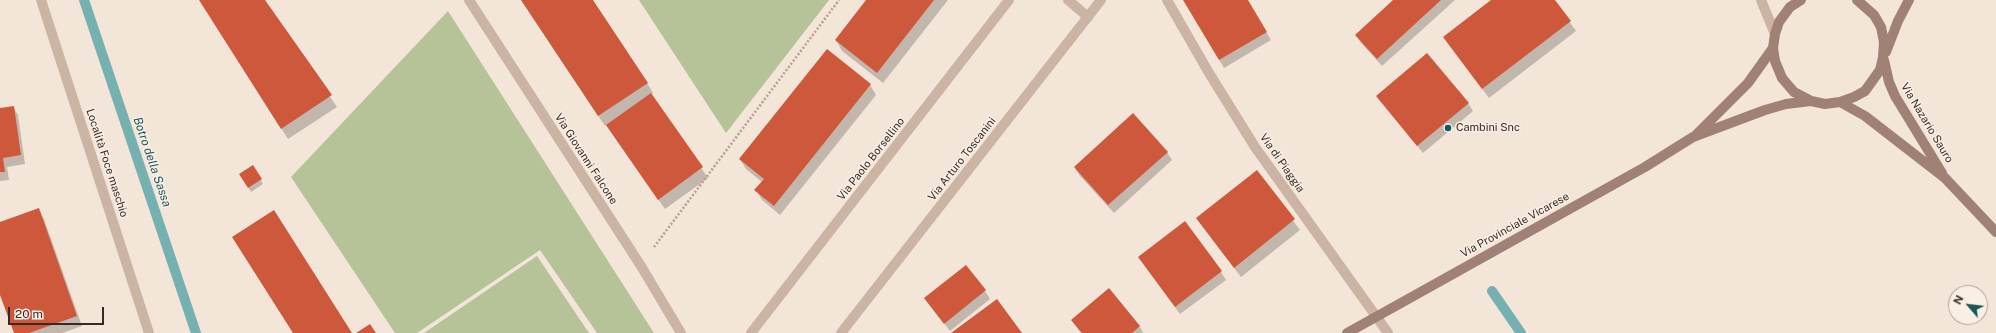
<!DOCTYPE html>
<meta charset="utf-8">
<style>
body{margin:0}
#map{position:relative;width:1996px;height:333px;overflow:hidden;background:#f3e5d8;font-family:"Public Sans",sans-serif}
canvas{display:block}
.north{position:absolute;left:1948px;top:285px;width:40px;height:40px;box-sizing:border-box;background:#faefe5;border:1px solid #aca099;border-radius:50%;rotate:298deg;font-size:11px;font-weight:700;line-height:16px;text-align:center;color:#362a26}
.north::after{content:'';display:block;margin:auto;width:14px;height:18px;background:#19585a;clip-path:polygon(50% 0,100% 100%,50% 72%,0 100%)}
.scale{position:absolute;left:8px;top:307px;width:96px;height:18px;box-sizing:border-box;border:2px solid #362a26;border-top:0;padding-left:5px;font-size:12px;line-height:14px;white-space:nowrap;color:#362a26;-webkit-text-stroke:3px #faefe5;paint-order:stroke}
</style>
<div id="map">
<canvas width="1996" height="333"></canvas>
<div class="north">N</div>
<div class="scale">20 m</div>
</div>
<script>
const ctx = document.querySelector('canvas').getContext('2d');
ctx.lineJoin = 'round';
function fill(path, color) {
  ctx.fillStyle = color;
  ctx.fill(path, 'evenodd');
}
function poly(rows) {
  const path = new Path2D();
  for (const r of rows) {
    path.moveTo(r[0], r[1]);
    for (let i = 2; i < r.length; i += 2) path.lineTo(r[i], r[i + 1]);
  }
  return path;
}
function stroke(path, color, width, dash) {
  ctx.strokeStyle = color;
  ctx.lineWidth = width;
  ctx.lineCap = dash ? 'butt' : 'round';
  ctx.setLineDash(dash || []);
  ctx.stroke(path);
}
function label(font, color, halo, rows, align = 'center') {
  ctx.font = font + ' "Public Sans",sans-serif';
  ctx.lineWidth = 3;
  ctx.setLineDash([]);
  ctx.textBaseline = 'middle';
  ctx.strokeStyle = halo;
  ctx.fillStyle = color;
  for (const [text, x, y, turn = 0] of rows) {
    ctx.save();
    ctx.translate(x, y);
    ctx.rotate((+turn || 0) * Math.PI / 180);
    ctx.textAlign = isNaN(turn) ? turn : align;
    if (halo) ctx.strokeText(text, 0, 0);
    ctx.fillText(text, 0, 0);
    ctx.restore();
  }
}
const green = poly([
 [639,0,829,0,726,133],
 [448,11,654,333,597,333,540,250,417,333,395,333,291,177],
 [537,256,589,333,424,333]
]);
const shadow = poly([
 [200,0,264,0,337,107,288,139],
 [521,0,591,0,647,83,653,93,651,95,708,178,665,209,606,125,605,126],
 [867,0,948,0,883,83,842,51,836,40],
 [1184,0,1247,0,1271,40,1224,68],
 [1394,0,1455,0,1382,66,1361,43,1356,35],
 [1492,0,1554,0,1576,31,1489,98,1444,37],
 [870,85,876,95,780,215,762,200,756,190,762,182,746,169,740,159],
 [1377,96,1468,103,1473,111,1423,153],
 [13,107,18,115,25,164,7,167,9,180,0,181,0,109],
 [1167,152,1172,160,1114,213,1080,176,1075,168],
 [252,166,263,184,251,192,240,174],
 [1257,172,1300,230,1241,277,1197,219],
 [38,209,44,219,82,326,62,333,15,333,0,292,0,223],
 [1139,257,1221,272,1226,280,1180,314],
 [1109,290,1140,327,1143,333,1081,333,1077,328,1072,320],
 [985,291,990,299,950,331,926,299]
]);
const stream = poly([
 [84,0,196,333],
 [1492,291,1521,333]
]);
const building = poly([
 [199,0,265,0,332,95,281,129],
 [521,0,593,0,648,83,598,116],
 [866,0,934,0,877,73,835,40],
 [1183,0,1248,0,1267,32,1219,60],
 [1393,0,1441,0,1377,59,1355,35],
 [1491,0,1555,0,1571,21,1482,89,1443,37],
 [827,49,871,84,774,206,754,190,764,179,739,159],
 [1427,53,1469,103,1417,146,1376,96],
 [651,93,703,167,658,200,606,125],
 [14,106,21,155,3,158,5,172,0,172,0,108],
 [1133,113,1168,152,1108,205,1074,167],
 [253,165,262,179,248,188,239,174],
 [1257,170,1295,219,1234,268,1196,218],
 [39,208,77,316,29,333,14,333,0,295,0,222],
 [274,210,352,333,293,333,232,237],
 [1185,221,1222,271,1175,307,1138,257],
 [966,265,986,290,944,324,924,298],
 [1109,288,1140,326,1132,333,1082,333,1071,320],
 [997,299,1022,333,951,333],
 [370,324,376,333,356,333]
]);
const path = poly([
 [654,247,839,0]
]);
const lane = poly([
 [1068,0,1088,17]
]);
const street = poly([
 [41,0,149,333],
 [469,0,641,266,681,333],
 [1167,0,1209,73,1255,147,1388,333],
 [1761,0,1775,34],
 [751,333,1009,0],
 [841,333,1101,0]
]);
const secondary = poly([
 [1801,0,1790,7,1779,22,1775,34,1773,48,1775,61,1782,78,1794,92,1811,101,1825,104,1840,102,1854,97,1865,91,1880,70,1883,57,1884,42,1881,27,1874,15,1857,0],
 [1886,52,1898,21,1909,0],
 [1884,60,1889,82,1895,96,1942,173],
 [1840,102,1865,116,1945,178,1996,232],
 [1696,135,1748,83,1773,48],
 [1347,333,1645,167,1693,137,1765,110,1786,104,1811,101]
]);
const markers = [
 [1448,128,4,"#19585a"]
];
const streetNames = [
 ["Via Nazario Sauro",1927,123,59],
 ["Via Giovanni Falcone",586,159,57],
 ["Via Paolo Borsellino",871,159,-52],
 ["Via Arturo Toscanini",962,159,-52],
 ["Località Foce maschio",107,163,72],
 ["Via di Piaggia",1282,163,55],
 ["Via Provinciale Vicarese",1515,225,-29]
];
const poiNames = [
 ["Cambini Snc",1456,128]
];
const waterNames = [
 ["Botro della Sassa",152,162,71]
];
fill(green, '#b6c297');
fill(shadow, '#0003');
stroke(stream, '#76b1b1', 10);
fill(building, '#cd583c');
stroke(path, '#b79e8e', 2.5, [2, 2]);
stroke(lane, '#cbb4a4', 10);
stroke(street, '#cbb4a4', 10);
stroke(secondary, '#9f8275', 10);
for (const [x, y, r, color] of markers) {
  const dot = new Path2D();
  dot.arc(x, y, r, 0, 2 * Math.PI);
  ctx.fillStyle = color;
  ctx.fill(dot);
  stroke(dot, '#faefe5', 1.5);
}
label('11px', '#362a26', '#faefe5', streetNames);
label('11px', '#362a26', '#faefe5', poiNames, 'left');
label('italic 12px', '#19585a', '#faefe5', waterNames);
</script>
